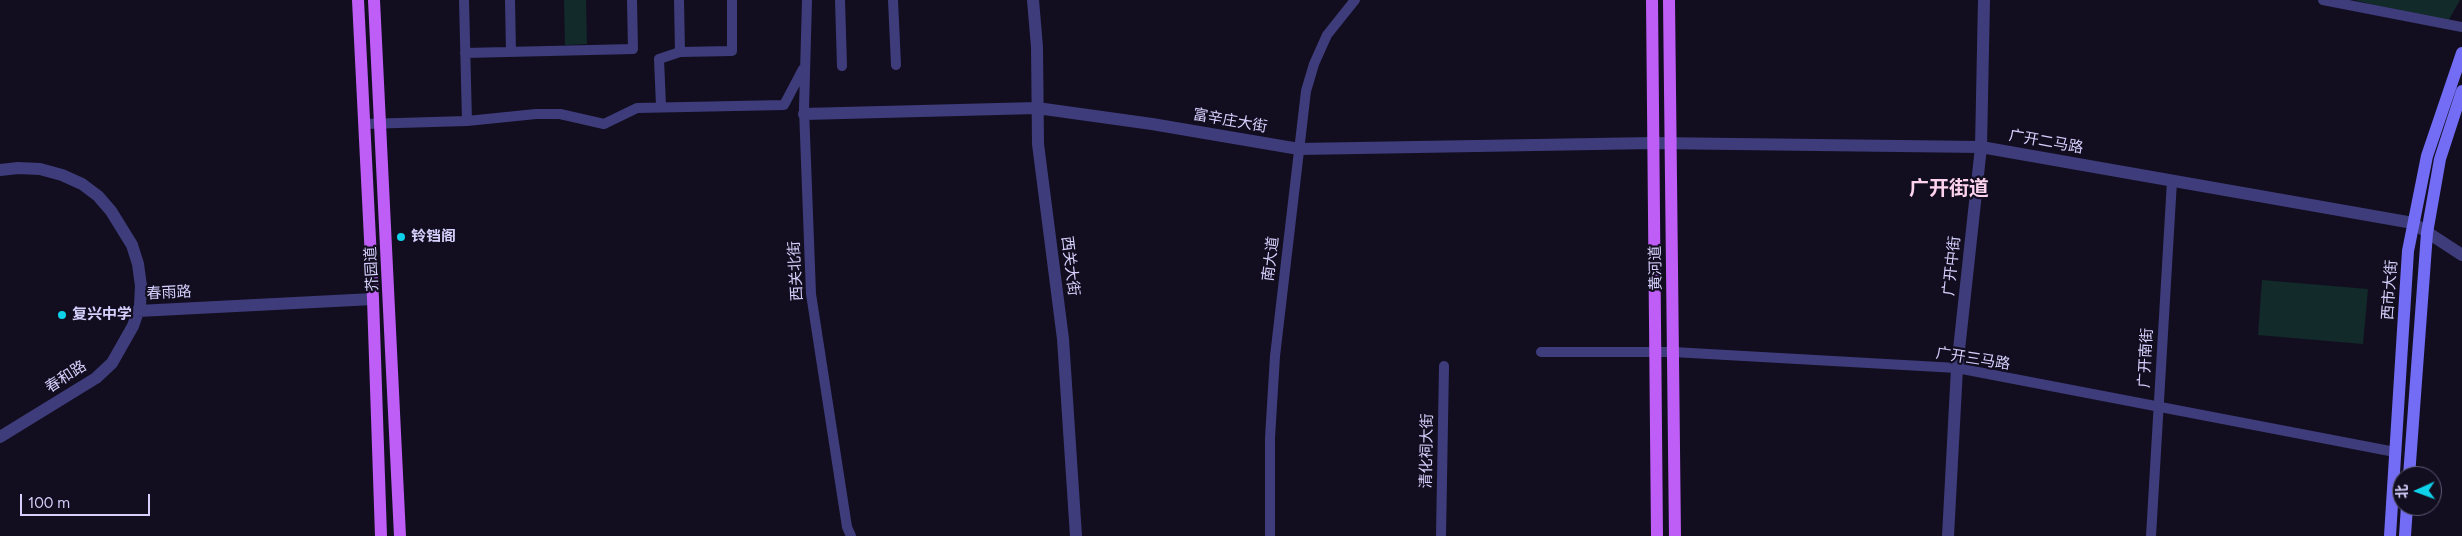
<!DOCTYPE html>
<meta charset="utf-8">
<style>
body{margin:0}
#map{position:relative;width:2462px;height:536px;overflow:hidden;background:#120e20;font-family:Figtree,"Noto Sans SC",sans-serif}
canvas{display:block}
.north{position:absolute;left:2392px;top:466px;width:50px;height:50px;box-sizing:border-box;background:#120e20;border:1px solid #605c78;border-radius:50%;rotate:268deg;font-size:14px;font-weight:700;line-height:20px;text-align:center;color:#d6d0fc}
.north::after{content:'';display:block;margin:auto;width:18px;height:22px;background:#0ed1ea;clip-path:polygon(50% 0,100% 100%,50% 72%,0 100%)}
.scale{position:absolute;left:20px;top:494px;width:130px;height:22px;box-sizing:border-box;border:2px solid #d6d0fc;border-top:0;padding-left:6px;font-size:15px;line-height:18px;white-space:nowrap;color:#d6d0fc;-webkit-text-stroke:4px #120e20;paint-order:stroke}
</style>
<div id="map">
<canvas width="2462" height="536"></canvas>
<div class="north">北</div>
<div class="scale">100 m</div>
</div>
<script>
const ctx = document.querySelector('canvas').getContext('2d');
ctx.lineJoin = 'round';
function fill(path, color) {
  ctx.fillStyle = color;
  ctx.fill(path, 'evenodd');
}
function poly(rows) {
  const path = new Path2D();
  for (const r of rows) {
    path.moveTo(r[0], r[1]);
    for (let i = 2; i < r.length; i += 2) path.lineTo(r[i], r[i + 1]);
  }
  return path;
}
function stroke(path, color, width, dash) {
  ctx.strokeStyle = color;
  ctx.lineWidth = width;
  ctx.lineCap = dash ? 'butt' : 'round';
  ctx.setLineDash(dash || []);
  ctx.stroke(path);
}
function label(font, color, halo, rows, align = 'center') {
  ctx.font = font + ' Figtree,"Noto Sans SC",sans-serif';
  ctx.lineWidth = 4.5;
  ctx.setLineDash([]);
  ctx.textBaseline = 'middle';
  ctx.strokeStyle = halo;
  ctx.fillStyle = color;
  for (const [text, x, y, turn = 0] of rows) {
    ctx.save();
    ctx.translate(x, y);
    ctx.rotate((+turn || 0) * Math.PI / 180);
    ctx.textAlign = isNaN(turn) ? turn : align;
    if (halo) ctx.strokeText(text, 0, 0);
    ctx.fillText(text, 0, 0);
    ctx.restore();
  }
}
const green = poly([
 [564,0,586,0,587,44,565,45],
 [2354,0,2460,0,2447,23],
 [2262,280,2368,289,2363,344,2258,335]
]);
const minor = poly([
 [464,0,467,121],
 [510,0,511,52],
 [679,0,680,52],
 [807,0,804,109,811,294,847,527,851,536],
 [840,0,842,66],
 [893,0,896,65],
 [2323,0,2462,27],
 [465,53,633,49,632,0],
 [661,106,659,59,680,52,732,51,732,0],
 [364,124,467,121,536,114,560,114,604,124,637,108,784,105,803,69],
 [1541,352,1673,352,1957,368,2395,452],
 [1270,536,1270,438,1275,356,1306,91,1314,64,1327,35,1355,0],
 [1441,536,1444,366],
 [2151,536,2172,181]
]);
const tertiary = poly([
 [1033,0,1037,47,1038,144,1063,339,1076,536],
 [804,114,1037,108,1152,124,1299,149,1653,143,1981,147,2413,223,2462,255],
 [0,170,18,168,40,169,62,175,82,184,98,196,111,211,132,245,138,264,141,286,140,306,133,326,112,363,96,378,0,437],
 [138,311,373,299],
 [1948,536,1957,368,1981,147,1984,0]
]);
const secondary = poly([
 [2409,476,2427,233,2440,159,2462,91],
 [2390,536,2408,251,2427,156,2462,53],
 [2405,536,2407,506]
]);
const primary = poly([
 [358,0,373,299,381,536],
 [374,0,400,536],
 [1652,0,1657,536],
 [1669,0,1675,536]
]);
const markers = [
 [401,237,5,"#0ed1ea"],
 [62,315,5,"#0ed1ea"]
];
const streetNames = [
 ["富辛庄大街",1230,121,10],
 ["广开二马路",2046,142,10],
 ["南大道",1271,259,-83],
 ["西关大街",1070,266,83],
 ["广开中街",1952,266,-84],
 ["黄河道",1656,268,-91],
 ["芥园道",372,269,-93],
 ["西关北街",796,271,-93],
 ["西市大街",2390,290,-86],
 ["春雨路",169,293,-3],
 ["广开南街",2146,358,-87],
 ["广开三马路",1973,359,9],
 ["春和路",66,377,-33],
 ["清化祠大街",1427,451,-89]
];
const poiNames = [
 ["铃铛阁",411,237],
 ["复兴中学",72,315]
];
const districtNames = [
 ["广开街道",1949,189]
];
fill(green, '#122a29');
stroke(minor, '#3f3c7c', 10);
stroke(tertiary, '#3f3c7c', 12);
stroke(secondary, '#736df6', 12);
stroke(primary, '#bf5ef6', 12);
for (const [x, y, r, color] of markers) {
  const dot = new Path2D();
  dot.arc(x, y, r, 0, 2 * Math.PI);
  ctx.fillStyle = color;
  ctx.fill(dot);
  stroke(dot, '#120e20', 2);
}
label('15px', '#d6d0fc', '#120e20', streetNames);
label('bold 15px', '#d6d0fc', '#120e20', poiNames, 'left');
label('bold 20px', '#fcd2ec', '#120e20', districtNames);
</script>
